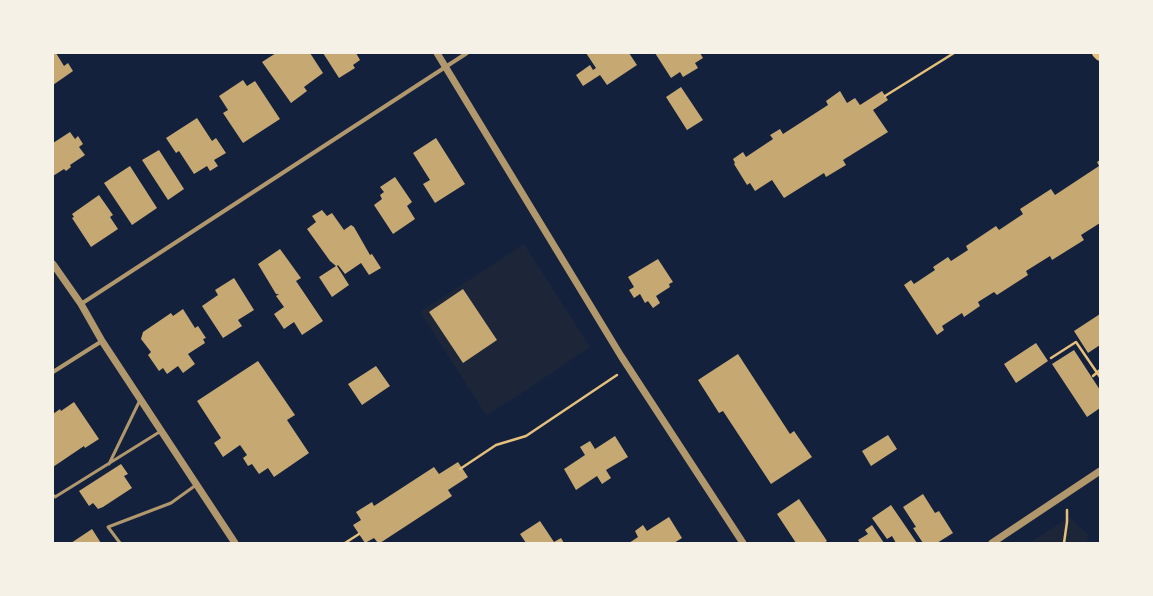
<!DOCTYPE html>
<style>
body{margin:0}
#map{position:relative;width:1153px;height:596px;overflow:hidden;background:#14213d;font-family:Jost,sans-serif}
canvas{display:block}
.frame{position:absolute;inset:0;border:54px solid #f6f1e7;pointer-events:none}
</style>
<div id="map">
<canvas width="1153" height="596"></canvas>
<div class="frame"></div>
</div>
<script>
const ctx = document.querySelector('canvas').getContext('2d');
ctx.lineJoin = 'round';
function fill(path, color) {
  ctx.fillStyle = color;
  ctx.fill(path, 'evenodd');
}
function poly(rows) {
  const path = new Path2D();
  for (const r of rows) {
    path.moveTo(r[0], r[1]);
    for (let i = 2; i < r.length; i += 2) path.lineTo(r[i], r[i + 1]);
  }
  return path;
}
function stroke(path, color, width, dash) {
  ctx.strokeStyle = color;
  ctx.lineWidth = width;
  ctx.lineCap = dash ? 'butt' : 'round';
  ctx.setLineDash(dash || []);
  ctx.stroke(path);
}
const green = poly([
 [524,244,590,347,516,397,486,415,420,312],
 [1069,517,1089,535,1087,539,1088,543,1029,543]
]);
const building = poly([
 [56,53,64,66,68,63,73,71,53,85,53,54],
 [276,53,310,53,323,73,304,87,307,91,291,103,262,62],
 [323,53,356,53,360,60,353,65,355,68,339,78],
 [586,53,629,53,637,65,607,85,600,75,583,86,576,75,590,65,593,70,596,68],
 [655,53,700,53,703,58,695,63,698,68,683,77,680,72,671,78],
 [243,80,247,86,255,81,280,119,243,143,223,113,228,110,219,96],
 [681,87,703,120,687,130,666,97],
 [840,91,847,103,855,98,860,105,882,91,888,100,873,110,888,132,843,160,846,165,826,177,824,173,784,198,772,180,755,191,750,183,747,185,734,164,735,163,733,159,743,152,746,157,773,139,770,135,780,129,783,134,828,105,826,101],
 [197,118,212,141,216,138,226,153,214,160,218,166,210,171,207,166,194,174,179,151,176,153,166,138],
 [70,132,75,139,78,136,83,144,79,147,85,155,70,165,71,167,66,171,64,169,53,176,53,143],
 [436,138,465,184,435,203,423,184,430,180,413,153],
 [159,150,184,189,168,200,142,160],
 [1100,160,1100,223,1081,235,1084,240,1052,260,1050,256,1026,271,1028,275,997,295,994,292,978,302,980,306,964,317,962,313,942,326,944,330,937,335,904,285,911,280,914,284,935,270,933,267,948,257,951,261,968,250,966,246,996,226,999,230,1023,214,1020,209,1051,189,1055,195,1099,166,1097,162],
 [130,166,157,208,132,225,104,183],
 [395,177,412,202,407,206,415,219,393,234,374,205,382,199,380,195,384,192,380,187],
 [99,195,113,215,110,217,118,229,91,247,72,218,74,217,72,214],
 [322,210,327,216,332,213,344,230,351,225,354,227,370,255,372,254,381,268,369,275,361,263,345,274,338,265,337,266,349,285,332,297,319,277,336,266,330,261,307,229,316,222,312,216],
 [280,249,301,278,296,281,323,321,302,335,294,322,284,329,274,314,284,307,276,296,279,294,276,294,258,264],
 [658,259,673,282,669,284,670,287,656,296,660,303,653,308,648,301,645,303,640,294,634,298,629,290,634,287,628,277],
 [234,278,254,310,238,320,242,326,223,338,202,306,218,295,215,290],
 [463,289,497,340,463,363,429,312],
 [183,309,195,328,198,326,206,338,203,339,205,343,188,354,195,364,183,373,178,366,167,374,163,368,159,371,148,355,151,352,141,339,143,332,171,313,173,316],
 [1100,314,1100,345,1088,353,1074,331],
 [1036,343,1048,361,1016,383,1004,364],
 [1074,350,1100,390,1100,408,1087,417,1052,364],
 [738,354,790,434,794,431,812,457,771,484,723,411,719,413,698,380],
 [258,361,295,415,287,420,309,453,274,477,268,468,259,474,252,464,248,466,243,458,247,455,240,445,223,457,214,443,221,438,197,401],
 [376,366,390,386,362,405,348,384],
 [74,402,99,439,85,448,84,446,53,467,53,414,60,409,61,411],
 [888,435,897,449,871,466,862,451],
 [615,436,628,457,606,470,611,478,602,484,597,476,576,490,564,469,585,455,580,447,590,441,595,449],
 [458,462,468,477,448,490,452,496,380,543,378,543,374,538,365,543,353,525,361,520,356,512,372,502,374,506,434,467,439,474],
 [121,464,128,474,124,476,132,488,103,507,98,509,93,503,89,506,79,491],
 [923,494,935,513,939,511,953,533,937,543,923,543,913,528,916,527,903,507],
 [799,499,827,541,824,543,796,543,777,514],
 [891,505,917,543,896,543,892,536,887,539,872,518],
 [669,517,682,538,674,543,629,543,638,537,635,531,643,525,647,531],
 [540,521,554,542,561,538,564,543,526,543,520,534],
 [872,525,884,543,860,543,858,540,868,534,865,530],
 [92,529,101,543,71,543]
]);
const path = poly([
 [885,96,954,53],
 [1051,358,1076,342,1100,377],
 [1093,376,1100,370],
 [460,469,496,445,526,436,617,375],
 [345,543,359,534],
 [1064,543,1067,522,1067,510]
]);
const service = poly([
 [109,464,140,400],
 [53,495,55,497,161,431],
 [120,543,108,527,171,503,196,485]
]);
const minor = poly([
 [81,304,467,53],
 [53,372,102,341]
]);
const tertiary = poly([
 [437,53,621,356,743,543],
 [53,264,81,304,102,341,235,543],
 [992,543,1100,471]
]);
const primary = poly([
 [1097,53,1100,56]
]);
fill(green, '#1d2539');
fill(building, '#c6a872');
stroke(path, '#e5c07b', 2.5);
stroke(service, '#b1986c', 3);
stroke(minor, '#b1986c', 4);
stroke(tertiary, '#b1986c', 7);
stroke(primary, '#e5c07b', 10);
</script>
